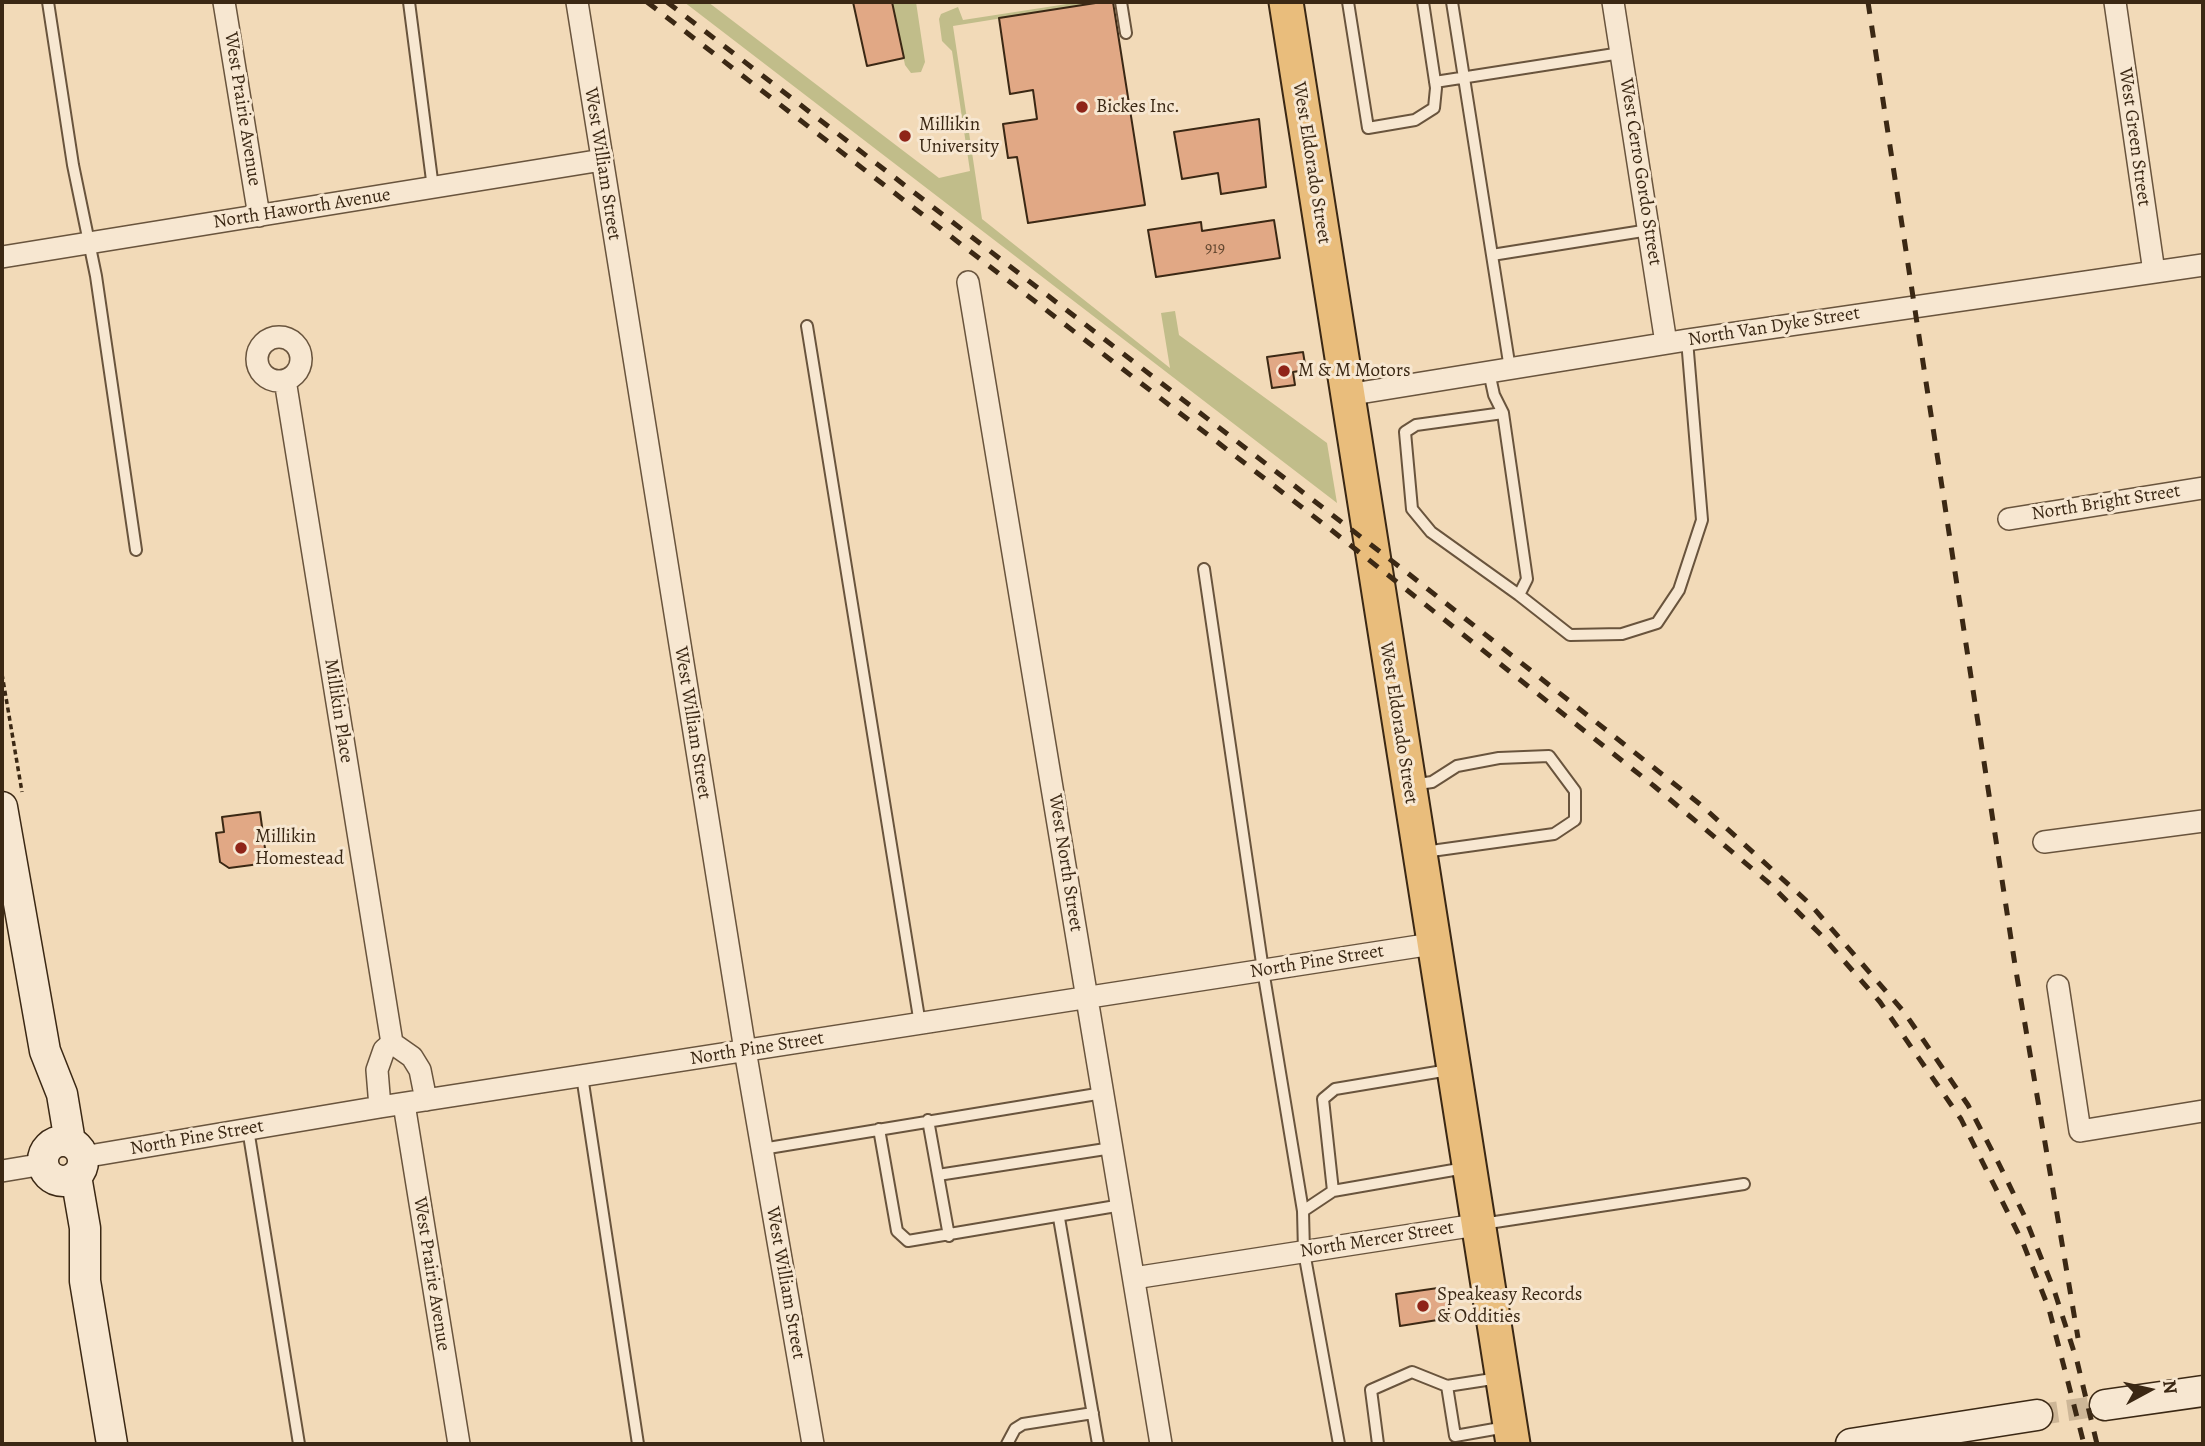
<!DOCTYPE html>
<style>
body{margin:0}
#map{position:relative;width:2205px;height:1446px;overflow:hidden;background:#f2dab8;font-family:Alegreya,serif}
canvas{display:block}
.frame{position:absolute;inset:0;border:4px solid #3b2814;pointer-events:none}
.north{position:absolute;left:2114px;top:1355px;width:70px;height:70px;-webkit-text-stroke:5px #f7e7d1;paint-order:stroke;rotate:82deg;font-size:19px;font-weight:700;line-height:28px;text-align:center;color:#3b2814}
.north::after{content:'';display:block;margin:auto;width:24px;height:32px;background:#3b2814;clip-path:polygon(50% 0,100% 100%,50% 72%,0 100%)}
</style>
<div id="map">
<canvas width="2205" height="1446"></canvas>
<div class="frame"></div>
<div class="north">N</div>
</div>
<script>
const ctx = document.querySelector('canvas').getContext('2d');
ctx.lineJoin = 'round';
function fill(path, color) {
  ctx.fillStyle = color;
  ctx.fill(path, 'evenodd');
}
function poly(rows) {
  const path = new Path2D();
  for (const r of rows) {
    if (r.length === 3) {
      path.moveTo(r[0] + r[2], r[1]);
      path.arc(r[0], r[1], r[2], 0, 2 * Math.PI);
      continue;
    }
    path.moveTo(r[0], r[1]);
    for (let i = 2; i < r.length; i += 2) path.lineTo(r[i], r[i + 1]);
  }
  return path;
}
function stroke(path, color, width, dash) {
  ctx.strokeStyle = color;
  ctx.lineWidth = width;
  ctx.lineCap = dash ? 'butt' : 'round';
  ctx.setLineDash(dash || []);
  ctx.stroke(path);
}
function label(font, color, halo, rows, align = 'center') {
  ctx.font = font + ' Alegreya,serif';
  ctx.lineWidth = 6;
  ctx.setLineDash([]);
  ctx.textBaseline = 'middle';
  ctx.strokeStyle = halo;
  ctx.fillStyle = color;
  for (const [text, x, y, turn = 0] of rows) {
    ctx.save();
    ctx.translate(x, y);
    ctx.rotate((+turn || 0) * Math.PI / 180);
    ctx.textAlign = isNaN(turn) ? turn : align;
    if (halo) ctx.strokeText(text, 0, 0);
    ctx.fillText(text, 0, 0);
    ctx.restore();
  }
}
const green = poly([
 [684,2,708,2,939,178,970,171,952,51,942,41,939,19,941,14,958,7,963,20,1080,2,1102,2,953,26,982,219,1170,368,1161,313,1175,311,1179,335,1327,443,1337,503],
 [892,2,916,2,925,62,921,72,911,73,905,65]
]);
const building = poly([
 [853,2,892,2,904,58,867,66,853,2],
 [1102,2,1113,2,1145,205,1028,223,1017,157,1008,158,1003,124,1037,119,1033,90,1010,94,999,18,1102,2],
 [1259,119,1266,187,1221,194,1218,173,1182,179,1174,132,1259,119],
 [1274,220,1280,258,1156,277,1148,230,1201,222,1202,231,1274,220],
 [1303,352,1306,370,1293,372,1295,385,1272,388,1267,357,1303,352],
 [260,812,267,863,229,868,220,862,216,833,224,832,222,817,260,812],
 [1445,1287,1450,1318,1400,1326,1396,1294,1445,1287]
]);
const streetTunnel = poly([
 [2037,1415,2105,1405]
]);
const path = poly([
 [2,674,22,792]
]);
const lane = poly([
 [48,2,73,165,96,276,136,550],
 [409,2,433,188],
 [1121,2,1126,33],
 [1348,2,1368,128,1415,120,1434,108,1436,88,1423,2],
 [1452,2,1510,369],
 [1435,82,1621,53],
 [1492,255,1649,230],
 [807,326,920,1024],
 [1489,372,1494,395,1503,413,1527,579,1519,595,1431,532,1412,509,1405,432,1416,425,1503,413],
 [1204,569,1263,970,1303,1211],
 [1519,595,1570,635,1622,634,1657,623,1679,590,1702,520,1687,340],
 [1411,785,1432,782,1457,766,1499,758,1549,756,1575,791,1575,820,1554,834,1424,852],
 [582,1076,638,1444],
 [928,1120,949,1236],
 [248,1129,299,1444],
 [879,1129,897,1231,908,1241,1122,1205],
 [762,1149,1103,1093],
 [938,1175,1112,1148],
 [1333,1191,1465,1168],
 [1059,1218,1098,1444],
 [1482,1224,1744,1184],
 [1499,1378,1447,1386,1455,1436,1506,1427],
 [1007,1444,1015,1429,1023,1424,1093,1413],
 [1339,1444,1304,1252,1303,1211,1333,1191,1323,1099,1335,1089,1449,1070],
 [1378,1444,1371,1390,1412,1372,1447,1386]
]);
const street = poly([
 [224,2,259,216],
 [577,2,745,1050,813,1444],
 [1613,2,1666,343],
 [2115,2,2154,272],
 [2,257,602,160],
 [968,282,1161,1444],
 [279,359,22],
 [285,380,392,1043],
 [1347,395,1687,340,2203,265],
 [2009,519,2203,488],
 [2044,842,2203,821],
 [2058,986,2080,1131,2203,1111],
 [392,1043,412,1057,420,1070,426,1100],
 [404,1104,459,1444],
 [380,1107,377,1070,384,1050,392,1043],
 [83,1157,380,1107,1432,944],
 [2,1171,44,1164],
 [1134,1278,1476,1225]
]);
const secondary = poly([
 [2,807,45,1051,62,1094,70,1142],
 [63,1161,20],
 [76,1176,85,1228,85,1281,112,1444],
 [2105,1405,2203,1391],
 [1851,1444,2037,1415]
]);
const primary = poly([
 [1286,2,1513,1444]
]);
const rail = poly([
 [647,2,1330,529,1654,786,1769,883,1824,938,1880,1002,1961,1119,2023,1243,2049,1309,2084,1444],
 [667,2,1405,571,1701,805,1810,904,1904,1012,1968,1105,1998,1162,2024,1215,2054,1290,2077,1361,2097,1444],
 [1868,2,2015,965,2078,1338]
]);
const markers = [
 [1082,107,7,"#8f2418"],
 [905,136,7,"#8f2418"],
 [1284,371,7,"#8f2418"],
 [241,848,7,"#8f2418"],
 [1423,1306,7,"#8f2418"]
];
const numberNames = [
 ["919",1215,249]
];
const poiNames = [
 ["Bickes Inc.",1096,107],
 ["Millikin",919,125],
 ["University",919,147],
 ["M & M Motors",1298,371],
 ["Millikin",255,837],
 ["Homestead",255,859],
 ["Speakeasy Records",1437,1295],
 ["& Oddities",1437,1317]
];
const streetNames = [
 ["West Prairie Avenue",242,109,81],
 ["West Green Street",2134,137,82],
 ["West Eldorado Street",1311,163,81],
 ["West William Street",602,164,81],
 ["West Cerro Gordo Street",1640,172,81],
 ["North Haworth Avenue",302,209,-9],
 ["North Van Dyke Street",1774,327,-9],
 ["North Bright Street",2106,503,-9],
 ["Millikin Place",338,711,81],
 ["West William Street",692,723,81],
 ["West Eldorado Street",1398,723,81],
 ["West North Street",1065,863,81],
 ["North Pine Street",1317,962,-9],
 ["North Pine Street",757,1049,-9],
 ["North Pine Street",197,1138,-10],
 ["North Mercer Street",1377,1240,-9],
 ["West Prairie Avenue",431,1274,81],
 ["West William Street",785,1283,80]
];
fill(green, '#c1bd8a');
fill(building, '#e1a885');
stroke(building, '#3b2814', 2);
stroke(streetTunnel, '#cdb697', 21, [21, 10]);
stroke(lane, '#69543d', 14);
stroke(street, '#69543d', 24);
stroke(secondary, '#3b2814', 33);
stroke(primary, '#3b2814', 37);
stroke(path, '#3b2814', 3.5, [5, 3.5]);
stroke(lane, '#f7e7d1', 10);
stroke(street, '#f7e7d1', 21);
stroke(secondary, '#f7e7d1', 30);
stroke(primary, '#e9bd7c', 33);
stroke(rail, '#3b2814', 5, [12, 12]);
for (const [x, y, r, color] of markers) {
  const dot = new Path2D();
  dot.arc(x, y, r, 0, 2 * Math.PI);
  ctx.fillStyle = color;
  ctx.fill(dot);
  stroke(dot, '#f7e7d1', 2.5);
}
label('16px', '#644830', null, numberNames);
label('19px', '#3b2814', '#f7e7d1', poiNames, 'left');
label('19px', '#3b2814', '#f7e7d1', streetNames);
</script>
